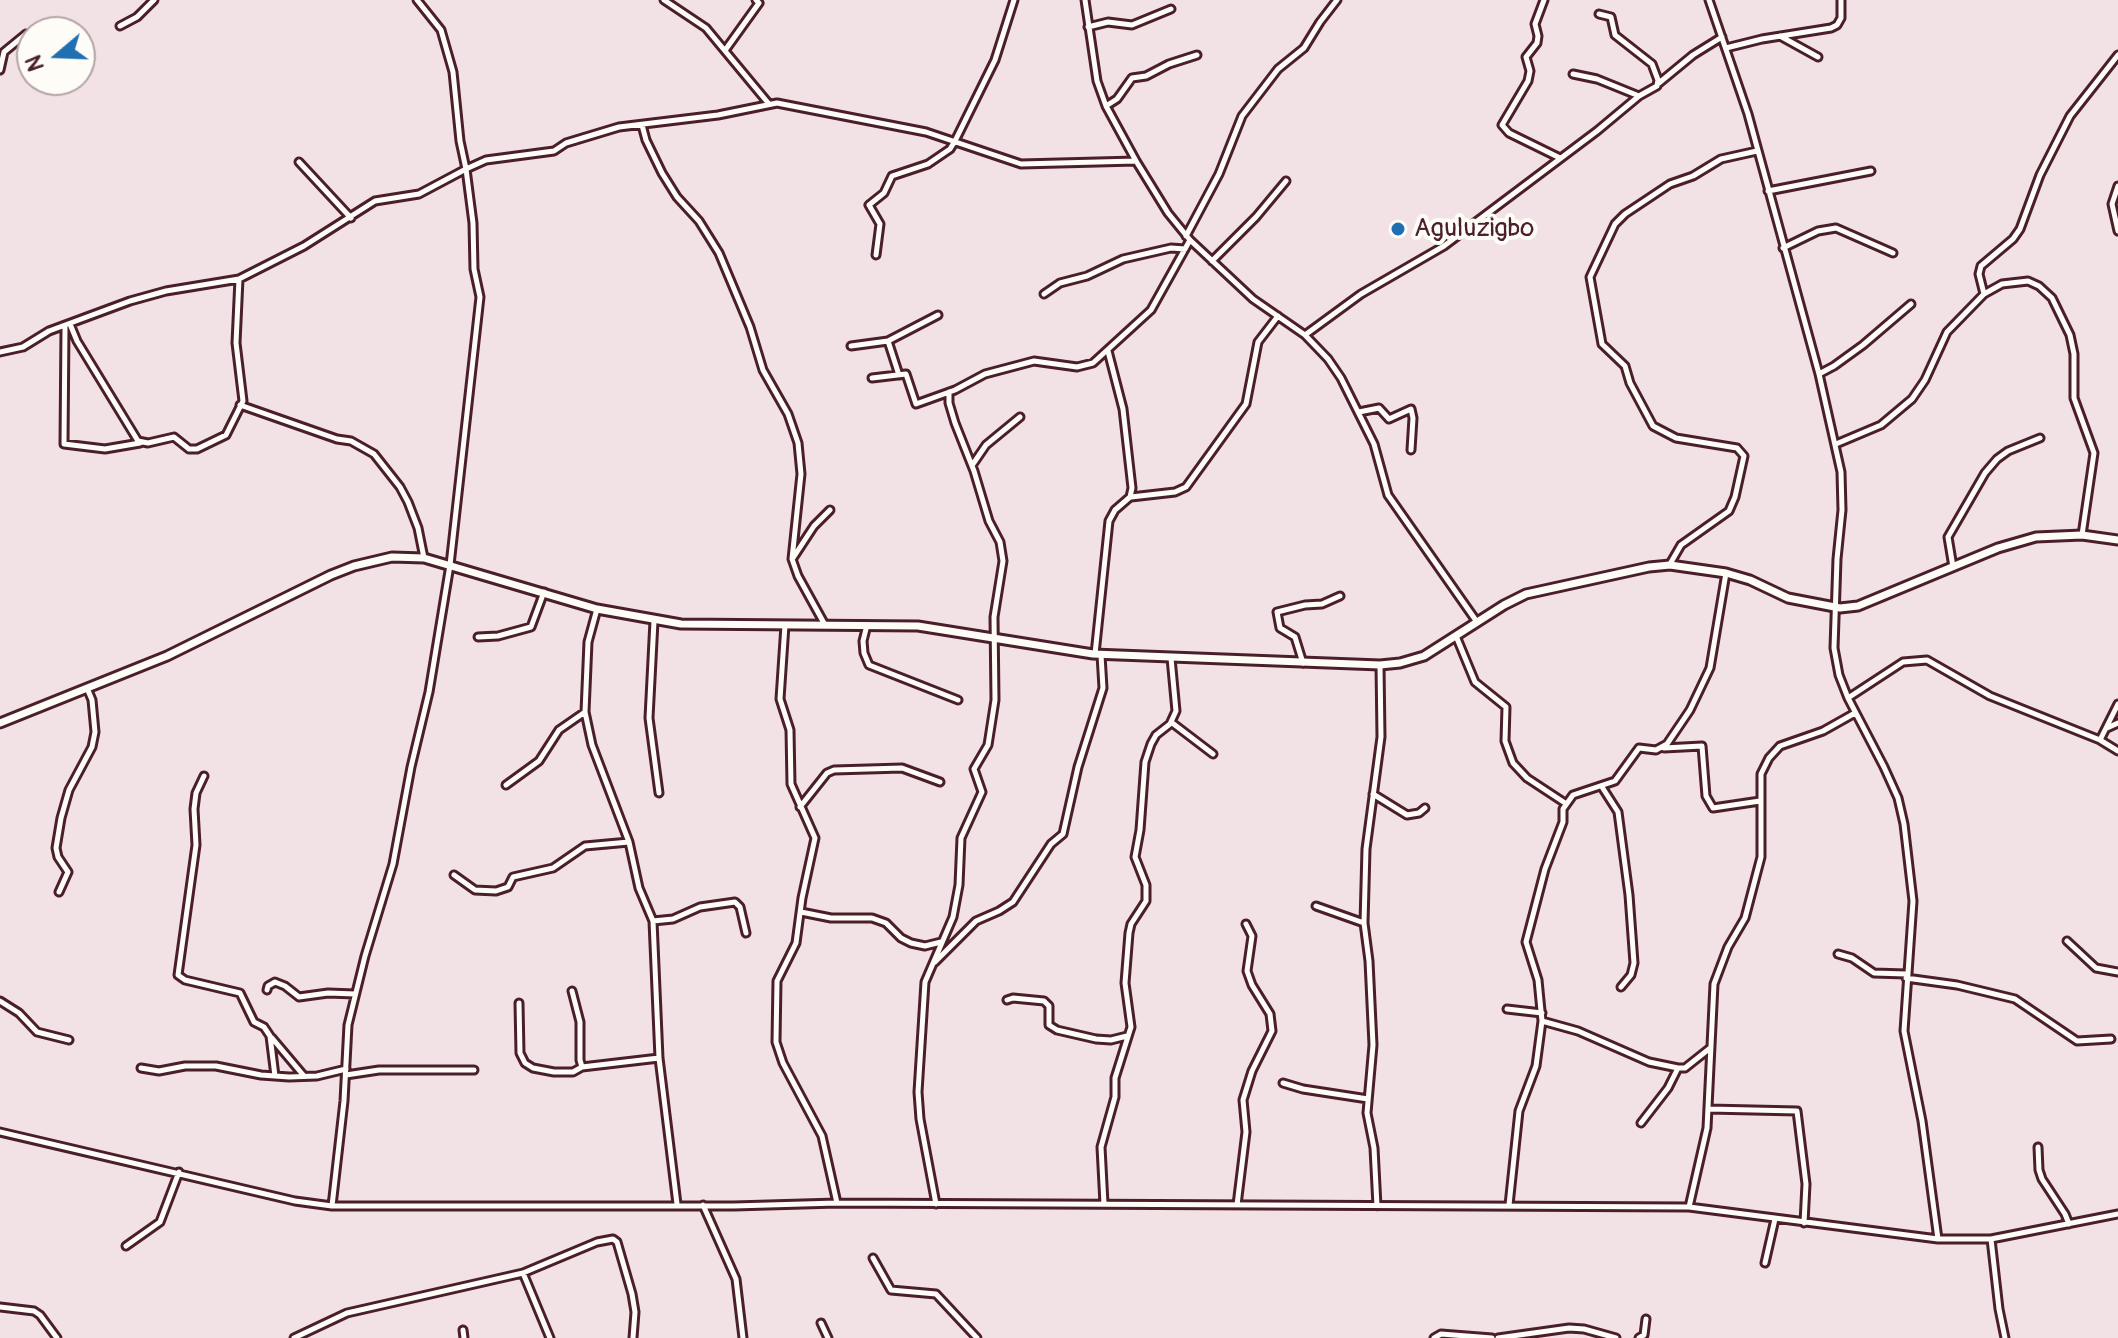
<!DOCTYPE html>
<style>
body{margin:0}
#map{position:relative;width:2118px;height:1338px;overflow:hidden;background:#f3e2e5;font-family:Pangolin,sans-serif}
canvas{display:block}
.north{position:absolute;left:16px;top:16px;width:80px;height:80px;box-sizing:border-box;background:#fdfcf7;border:2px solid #b5a4a5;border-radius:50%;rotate:251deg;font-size:22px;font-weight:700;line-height:32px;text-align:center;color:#4a1f2b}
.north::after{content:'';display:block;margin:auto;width:28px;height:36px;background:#1f6fb2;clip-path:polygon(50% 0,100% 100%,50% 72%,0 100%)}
</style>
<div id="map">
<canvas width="2118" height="1338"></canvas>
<div class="north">N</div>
</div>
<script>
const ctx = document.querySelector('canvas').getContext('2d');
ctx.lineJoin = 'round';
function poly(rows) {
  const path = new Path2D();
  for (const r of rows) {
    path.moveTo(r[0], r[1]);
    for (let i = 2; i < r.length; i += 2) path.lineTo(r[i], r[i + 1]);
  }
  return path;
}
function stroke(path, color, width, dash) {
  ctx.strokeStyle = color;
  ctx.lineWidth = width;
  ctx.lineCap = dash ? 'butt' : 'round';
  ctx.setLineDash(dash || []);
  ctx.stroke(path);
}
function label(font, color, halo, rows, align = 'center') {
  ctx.font = font + ' Pangolin,sans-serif';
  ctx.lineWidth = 8;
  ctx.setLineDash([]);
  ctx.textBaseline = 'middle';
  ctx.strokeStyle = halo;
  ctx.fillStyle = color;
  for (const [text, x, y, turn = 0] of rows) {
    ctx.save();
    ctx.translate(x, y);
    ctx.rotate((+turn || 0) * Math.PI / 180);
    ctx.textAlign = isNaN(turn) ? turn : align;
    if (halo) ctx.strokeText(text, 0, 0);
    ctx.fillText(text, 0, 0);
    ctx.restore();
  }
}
const minor = poly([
 [664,0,706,28,769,104],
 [1085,0,1097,81,1106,106,1136,161],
 [1544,0,1535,24,1538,36,1537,43,1526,57,1530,71,1528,81,1502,125,1509,133,1560,158],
 [1709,0,1748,114,1819,374,1841,472,1842,510,1837,559,1834,648,1839,675,1848,698,1884,767,1898,798,1904,824,1913,901,1904,1031,1922,1121,1938,1239],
 [120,26,137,17,154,0],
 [1088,27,1108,22,1132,25,1171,9],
 [1780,36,1818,57],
 [1726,48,1762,39,1831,28,1837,25,1841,18,1841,0],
 [726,49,759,3,756,0],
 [0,70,4,52,26,34],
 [1573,74,1597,79,1639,96],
 [1659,83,1693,55,1722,37],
 [1106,106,1117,99,1132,78,1146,76,1169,64,1197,55],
 [642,125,646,140,662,173,677,197,699,221,719,253,750,327,763,370,788,414,798,443,801,474,792,559,798,576,825,625],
 [299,162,351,218],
 [2118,186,2112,204,2118,231],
 [1768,191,1871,171],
 [1186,236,1219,174,1242,116,1278,69,1304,48,1320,22,1337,0],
 [1783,248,1818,231,1836,228,1893,253],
 [876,255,880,224,869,205,884,193,892,176,928,164,950,149,955,141,995,60,1014,0],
 [1212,261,1256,217,1286,181],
 [1044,294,1060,283,1087,276,1123,259,1171,248,1185,249],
 [1984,294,1979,274,1981,266,2013,239,2020,229,2040,175,2070,116,2118,55],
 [70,324,77,341,138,441,148,443,174,437,189,449,197,449,226,435,243,401,236,343,239,279],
 [65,327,64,444,105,449,140,443],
 [1305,335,1361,294,1444,246,1597,131,1639,96,1657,86,1658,80,1652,64,1615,35,1611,17,1599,14],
 [888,341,899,375],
 [851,346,888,341,938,315],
 [0,352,23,347,49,331,130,301,166,291,239,279,304,246,375,201,419,194,466,169,460,141,453,72,441,30,417,0],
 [1819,374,1834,366,1863,345,1911,304],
 [872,378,906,374,916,404,955,390,985,374,1034,361,1077,367,1093,363,1151,310,1190,240],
 [240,405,337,439,351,441,374,454,400,487,408,502,418,528,424,558],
 [1359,412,1379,408,1389,419,1411,409,1413,418,1411,450],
 [1836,444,1881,425,1912,399,1925,380,1947,332,1984,294,2002,284,2028,281,2039,286,2052,298,2070,335,2074,354,2074,398,2094,453,2082,535],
 [973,464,986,445,1020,417],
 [1131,497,1175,492,1186,487,1246,404,1258,342,1278,316],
 [793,558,814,526,830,510],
 [1670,564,1681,545,1729,511,1735,497,1744,456,1737,448,1676,438,1653,426,1630,383,1625,366,1602,344,1590,277,1615,224,1625,214,1670,184,1693,176,1721,159,1757,151],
 [1953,567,1948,537,1985,473,1997,459,2008,451,2040,438],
 [597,609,588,642,585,712,592,745,629,842,639,888,653,921,659,1058,677,1204],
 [654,621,649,718,659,793],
 [785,625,780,699,790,730,791,784,815,838,802,898,796,943,777,981,776,1042,783,1063,822,1136,837,1203],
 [867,625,863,641,864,653,869,665,958,700],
 [1456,636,1475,682,1506,707,1505,741,1513,763,1527,778,1565,803],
 [478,637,498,636,531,627,544,592],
 [1095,654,1109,521,1115,510,1130,497,1132,488,1123,409,1108,351],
 [1303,663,1295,637,1280,628,1277,612,1305,605,1322,604,1340,596],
 [1848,698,1903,662,1927,660,1990,696,2100,740,2118,751],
 [1171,722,1213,754],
 [2107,728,2118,723],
 [2100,740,2118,704],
 [1664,748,1702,746,1706,796,1713,808,1760,801],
 [204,776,196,793,194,809,196,845,178,975,185,980,240,993,254,1022,264,1027,270,1036,275,1076],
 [506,785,539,761,559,730,585,712],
 [1602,787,1618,812,1629,895,1634,963,1631,975,1621,987],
 [1373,794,1407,815,1419,813,1425,808],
 [800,807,827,773,834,770,902,768,940,782],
 [454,875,475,890,496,891,508,887,513,877,553,868,585,846,629,842],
 [59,892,68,872,58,857,56,848,61,818,69,790,92,747,95,732,92,700,87,688],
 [1316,906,1364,923],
 [801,912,831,918,872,918,886,923,901,938,911,943,925,946,941,942],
 [653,921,673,919,700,907,735,902,740,907,746,933],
 [2067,941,2096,968,2118,972],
 [1838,954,1852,958,1874,973,1906,974],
 [935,962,976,921,999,911,1013,902,1051,844,1063,834,1078,767,1103,688,1101,655],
 [1906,978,1957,985,2015,999,2077,1041,2111,1039],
 [267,990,268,986,275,982,285,986,299,997,328,993,355,994],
 [572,991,580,1022,580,1060,582,1067,659,1058],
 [1007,1000,1013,998,1044,1001,1049,1006,1049,1025,1057,1030,1096,1039,1111,1040,1127,1036],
 [0,1001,19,1013,37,1032,69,1040],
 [519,1003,520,1053,525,1063,533,1068,554,1072,573,1072,582,1067],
 [1507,1009,1542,1013],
 [1542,1021,1578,1031,1649,1062,1678,1068,1685,1068,1709,1049],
 [272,1038,304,1076],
 [141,1068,159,1071,185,1066,216,1066,261,1075,289,1077,317,1076,346,1069],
 [346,1075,379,1070,474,1070],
 [1283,1083,1303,1089,1368,1099],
 [1709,1109,1797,1111,1806,1184,1804,1223],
 [1641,1123,1668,1088,1678,1068],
 [0,1132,295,1201,332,1206,734,1206,837,1203,1689,1207,1938,1239,1991,1239,2118,1214],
 [2038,1147,2039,1170,2042,1179,2065,1214,2069,1224],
 [936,1204,920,1119,918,1092,925,982,953,917,959,885,961,838,982,792,974,769,988,745,995,700,994,617,1003,561,1000,542,989,521,974,471,955,423,949,403,949,392],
 [1104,1204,1101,1147,1115,1097,1115,1078,1131,1027,1125,983,1129,933,1131,924,1146,901,1146,885,1135,857,1140,830,1145,762,1151,744,1156,735,1170,724,1176,711,1171,658],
 [703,1205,736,1279,743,1338],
 [1237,1205,1246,1132,1243,1100,1252,1071,1272,1031,1270,1014,1252,985,1247,971,1252,936,1246,924],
 [1509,1205,1519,1111,1536,1066,1542,1021,1538,980,1526,942,1545,869,1563,822,1563,809,1573,795,1615,781,1639,748,1656,750,1667,744,1690,710,1710,668,1726,573],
 [332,1206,344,1101,348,1025,365,956,393,864,411,767,429,692,450,565,480,297,474,269,473,223,466,169,486,160,554,151,566,143,619,127,718,115,777,103,926,132,1021,164,1136,161,1168,213,1190,240,1253,299,1305,335,1328,359,1341,378,1374,444,1388,495,1477,622],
 [1377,1206,1374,1148,1367,1113,1373,1045,1369,961,1364,923,1366,849,1381,737,1380,665],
 [1689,1207,1707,1128,1714,984,1728,947,1745,918,1761,857,1761,774,1769,758,1780,746,1823,731,1855,713],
 [1991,1239,1999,1309,2005,1338],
 [126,1246,160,1222,179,1172],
 [873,1258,891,1290,936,1294,977,1338],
 [1765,1263,1775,1219],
 [523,1273,550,1338],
 [0,1307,34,1311,40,1315,57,1338],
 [821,1323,828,1338],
 [463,1330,464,1338],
 [294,1338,347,1313,523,1273,597,1242,613,1239,617,1242,632,1294,635,1312,633,1338],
 [1434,1338,1441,1334,1492,1338],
 [1498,1338,1569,1328,1584,1329,1616,1338],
 [1639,1338,1644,1335,1646,1319]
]);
const secondary = poly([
 [0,723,167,656,331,575,354,566,392,557,424,558,597,609,681,624,918,626,1093,654,1380,665,1400,663,1424,656,1504,605,1526,594,1649,567,1670,565,1726,573,1750,580,1788,598,1840,608,1858,606,1998,548,2036,537,2082,535,2118,540]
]);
const markers = [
 [1398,229,8,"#1f6fb2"]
];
const poiNames = [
 ["Aguluzigbo",1414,229]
];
stroke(minor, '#4a1f2b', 11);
stroke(secondary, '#4a1f2b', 13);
stroke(minor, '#fdfcf7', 5);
stroke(secondary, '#fdfcf7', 7);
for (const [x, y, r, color] of markers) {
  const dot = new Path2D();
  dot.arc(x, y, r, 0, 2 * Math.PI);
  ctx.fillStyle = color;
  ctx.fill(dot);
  stroke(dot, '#fdfcf7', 3);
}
label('26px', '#4a1f2b', '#fdfcf7', poiNames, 'left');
</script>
